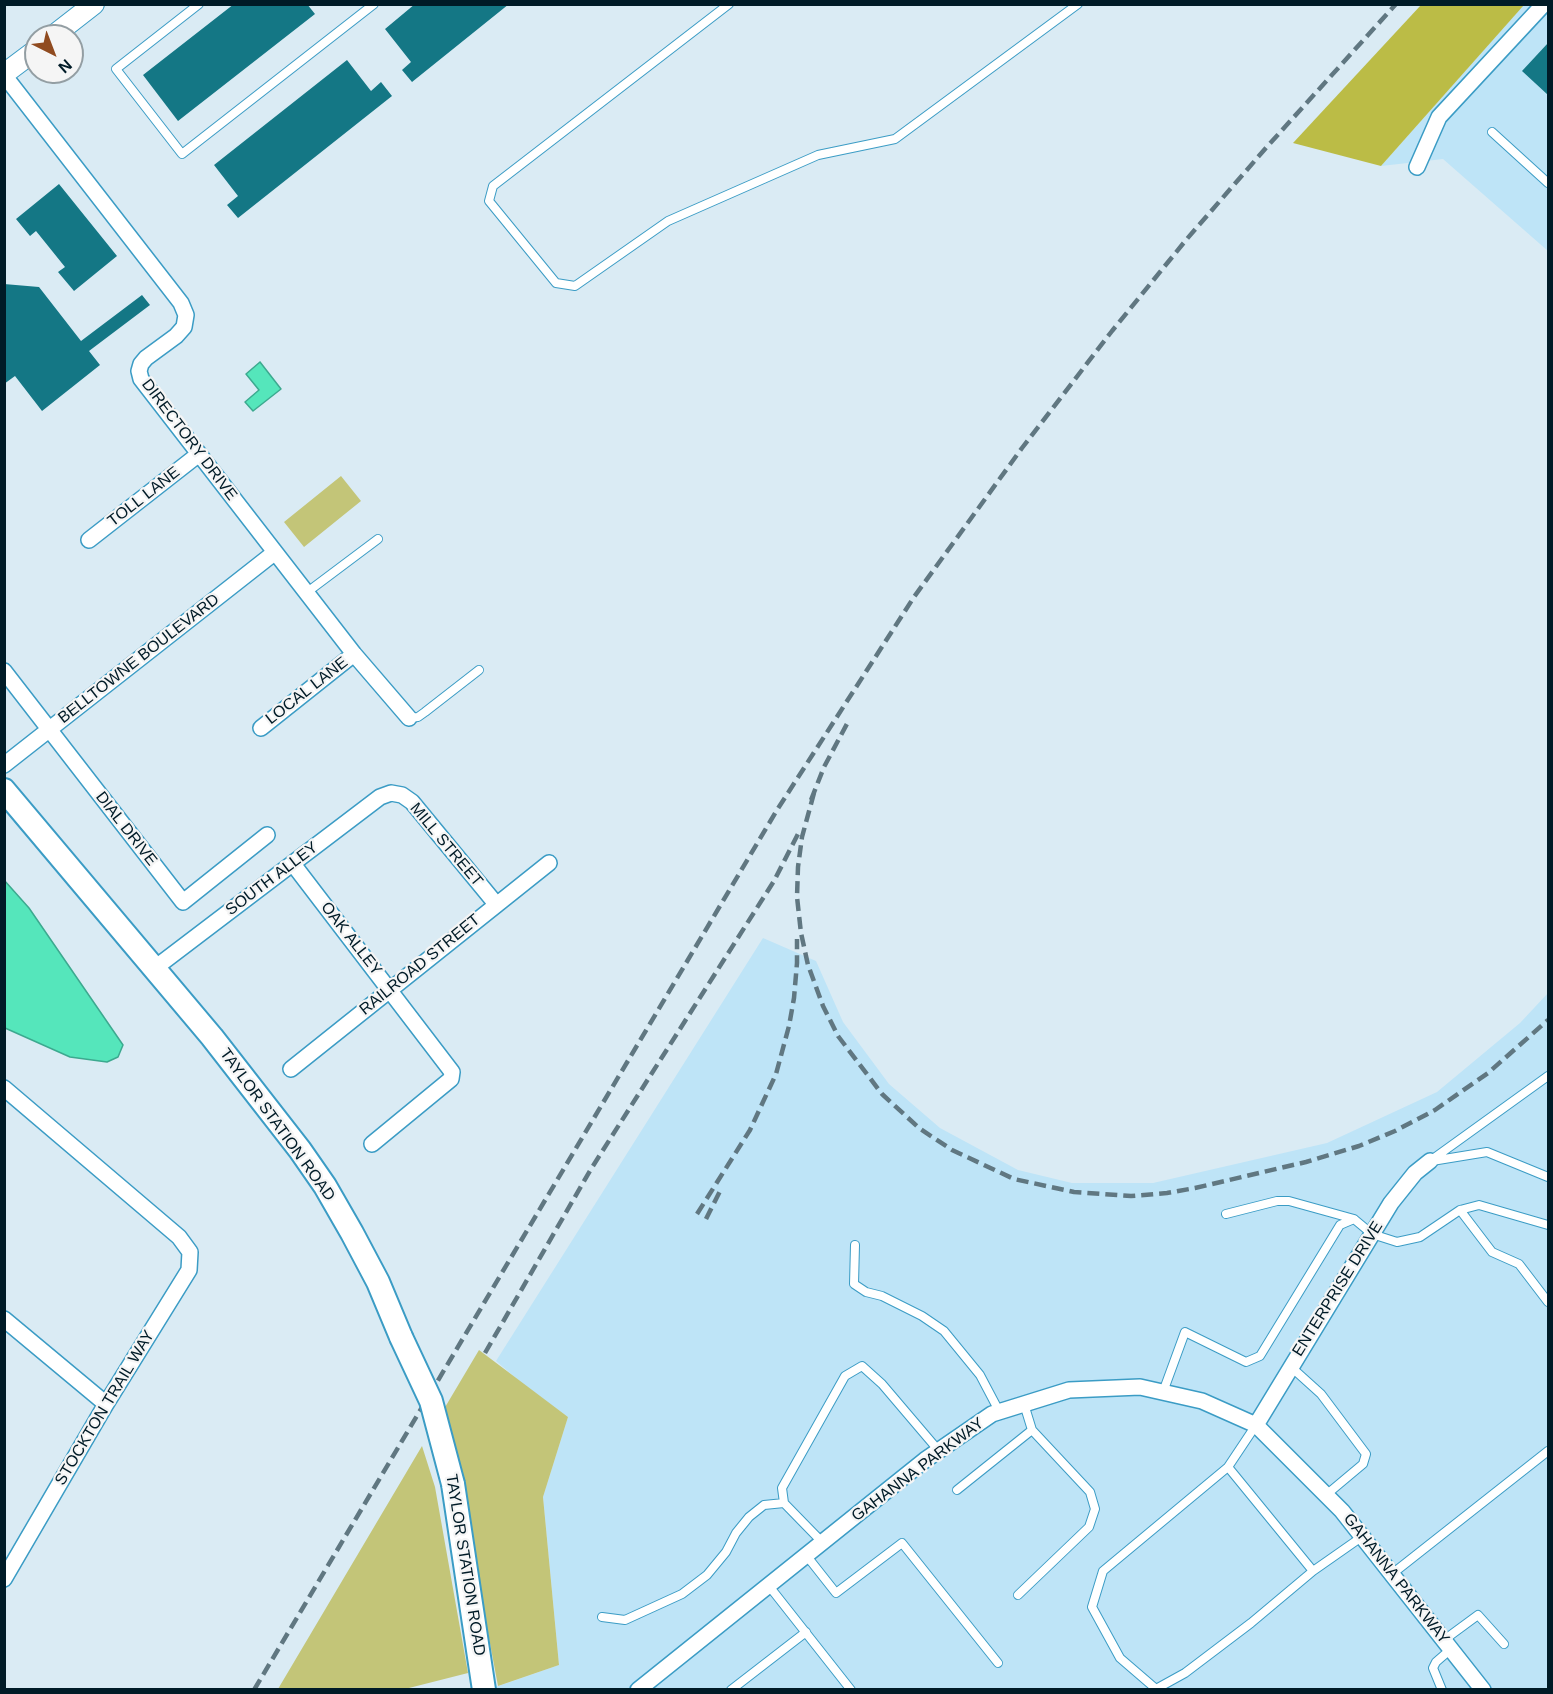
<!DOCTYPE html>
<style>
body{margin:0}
#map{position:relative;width:1553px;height:1694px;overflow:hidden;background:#daebf4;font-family:Helvetica,sans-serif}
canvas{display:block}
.frame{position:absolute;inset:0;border:6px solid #001b27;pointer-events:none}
.north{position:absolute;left:24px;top:24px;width:60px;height:60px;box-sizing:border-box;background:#f5f5f5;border:2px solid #939ea3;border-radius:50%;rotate:138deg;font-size:16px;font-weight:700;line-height:24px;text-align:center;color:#001b27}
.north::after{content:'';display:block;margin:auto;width:21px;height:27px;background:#904b20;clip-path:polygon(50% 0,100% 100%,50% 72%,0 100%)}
</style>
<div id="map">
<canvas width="1553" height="1694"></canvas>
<div class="frame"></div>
<div class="north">N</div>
</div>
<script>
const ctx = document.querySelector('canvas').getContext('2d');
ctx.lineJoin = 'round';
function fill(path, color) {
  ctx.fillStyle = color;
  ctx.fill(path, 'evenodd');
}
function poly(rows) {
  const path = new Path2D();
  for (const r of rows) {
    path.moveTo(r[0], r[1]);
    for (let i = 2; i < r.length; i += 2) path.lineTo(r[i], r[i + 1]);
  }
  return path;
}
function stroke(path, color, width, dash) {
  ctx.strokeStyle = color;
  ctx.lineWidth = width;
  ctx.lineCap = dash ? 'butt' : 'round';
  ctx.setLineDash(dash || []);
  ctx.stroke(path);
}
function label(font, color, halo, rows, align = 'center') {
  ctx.font = font + ' Helvetica,sans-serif';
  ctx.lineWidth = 4.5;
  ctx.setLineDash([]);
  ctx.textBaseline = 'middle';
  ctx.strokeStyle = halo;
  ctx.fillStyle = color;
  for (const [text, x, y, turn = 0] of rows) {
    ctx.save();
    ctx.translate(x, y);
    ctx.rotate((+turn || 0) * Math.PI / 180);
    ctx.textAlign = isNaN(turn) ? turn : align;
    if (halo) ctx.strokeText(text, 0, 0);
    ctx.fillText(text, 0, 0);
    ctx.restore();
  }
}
const built = poly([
 [1524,5,1548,5,1548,251,1443,159,1381,166],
 [763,938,816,961,843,1022,889,1084,940,1128,1018,1170,1072,1183,1153,1183,1327,1143,1437,1092,1520,1023,1548,993,1548,1689,487,1690,559,1665,543,1497,568,1417,524,1385,496,1361]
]);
const green = poly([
 [341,476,361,501,304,547,284,522],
 [479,1350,568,1417,543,1497,559,1665,498,1686,459,1478,441,1414],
 [422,1446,435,1487,468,1673,405,1689,278,1689]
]);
const forest = poly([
 [1421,5,1524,5,1381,166,1293,143]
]);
const water = poly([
 [260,362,281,389,253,411,245,402,259,390,246,374,260,362],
 [4,880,29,908,123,1045,118,1057,107,1062,70,1057,5,1028,4,880]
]);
const building = poly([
 [234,4,307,4,315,14,178,121,143,75],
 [415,4,509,4,412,82,402,70,411,62,385,29],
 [1548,43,1548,95,1522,71],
 [347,60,371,91,381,82,392,96,238,218,227,205,238,196,214,165],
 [59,184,117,256,74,291,58,272,65,267,36,231,30,236,16,219],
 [4,284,39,287,81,341,142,295,150,305,89,351,100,365,42,411,15,376,4,384]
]);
const service = poly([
 [199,4,116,69,182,154,374,4],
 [729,4,493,186,489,201,556,283,575,286,668,221,818,155,895,139,1078,4],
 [1492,132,1548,183],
 [306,593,378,539],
 [409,718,418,717,425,712,479,670],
 [1430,1161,1548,1076],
 [1432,1161,1487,1152,1548,1177],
 [1460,1210,1492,1252,1519,1264,1548,1302],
 [1226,1214,1277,1201,1289,1201,1354,1219],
 [855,1245,854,1284,866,1292,882,1296,922,1316,944,1331,980,1375,999,1411],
 [1290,1366,1321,1394,1366,1454,1363,1464,1326,1495],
 [1163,1392,1185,1332,1246,1362,1260,1356,1340,1225,1354,1219,1372,1234,1397,1242,1420,1237,1460,1210,1479,1205,1548,1225],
 [1256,1425,1228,1467,1103,1571,1092,1607,1120,1658,1156,1689,1185,1673,1251,1623,1313,1571,1363,1536],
 [1228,1467,1313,1571],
 [957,1490,1032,1430],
 [823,1543,784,1503,782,1488,845,1376,862,1366,882,1384,939,1451],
 [806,1555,836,1593,902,1543,998,1663],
 [1392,1574,1548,1451],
 [769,1586,851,1690],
 [1018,1595,1089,1527,1095,1509,1090,1492,1032,1430,1024,1404],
 [602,1617,625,1620,682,1594,707,1575,726,1552,736,1533,749,1517,764,1505,784,1503],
 [1444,1640,1478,1615,1504,1644],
 [731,1690,806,1632],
 [1442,1690,1433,1668,1436,1662,1451,1649]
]);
const minor = poly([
 [4,75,181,303,186,315,184,327,176,336,146,358,141,364,139,371,141,379,354,654,409,718],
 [1417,167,1439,117,1544,4],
 [89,540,199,454],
 [4,671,183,902,267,835],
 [261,728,354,654],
 [4,765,274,553],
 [293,864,452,1072,451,1079,372,1144],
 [155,968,380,797,391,793,402,795,412,802,496,904],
 [291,1069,549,863],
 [4,1088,179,1237,190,1252,189,1270,106,1404,4,1579],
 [4,1319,106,1404],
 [1256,1425,1391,1203,1415,1173,1430,1161],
 [638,1690,925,1460,992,1414,1069,1390,1140,1387,1202,1401,1256,1425,1342,1511,1483,1690]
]);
const tertiary = poly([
 [53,36,94,4],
 [4,74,36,50]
]);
const secondary = poly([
 [4,790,212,1037,300,1150,325,1186,352,1233,378,1282,401,1337],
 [453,1484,484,1690]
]);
const rail = poly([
 [814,793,802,837,798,867,797,897,801,933,808,965,823,1006,838,1036,882,1094,919,1128,952,1150,1014,1179,1074,1192,1131,1196,1167,1193,1195,1188,1306,1162,1359,1146,1395,1131,1435,1110,1488,1073,1548,1020],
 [811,800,824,767,848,722],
 [697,1214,750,1130,776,1074,789,1026,794,998,797,963,797,939],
 [706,1219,721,1189],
 [485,1353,591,1169,774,881,798,834],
 [254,1690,777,810,914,597,1022,448,1112,331,1186,240,1265,149,1396,4]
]);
const secondaryBridge = poly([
 [401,1337,431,1401,453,1484]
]);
const streetNames = [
 ["DIRECTORY DRIVE",189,440,53],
 ["TOLL LANE",144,497,-38],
 ["BELLTOWNE BOULEVARD",139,659,-38],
 ["LOCAL LANE",307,691,-38],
 ["DIAL DRIVE",126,829,52],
 ["MILL STREET",446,845,50],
 ["SOUTH ALLEY",272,879,-37],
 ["OAK ALLEY",351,939,52],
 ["RAILROAD STREET",420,965,-39],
 ["TAYLOR STATION ROAD",277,1125,54],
 ["ENTERPRISE DRIVE",1338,1289,-58],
 ["STOCKTON TRAIL WAY",105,1408,-59],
 ["GAHANNA PARKWAY",918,1470,-37],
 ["TAYLOR STATION ROAD",465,1565,81],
 ["GAHANNA PARKWAY",1396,1579,52]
];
fill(built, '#bee4f7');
fill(green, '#c3c578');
fill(forest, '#bbbc46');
fill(water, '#55e6bb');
stroke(water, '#3ca98f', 1.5);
fill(building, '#147785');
stroke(service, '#3b9cc5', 10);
stroke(minor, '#3b9cc5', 18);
stroke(tertiary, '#3b9cc5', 22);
stroke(secondary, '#3b9cc5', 26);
stroke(service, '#fff', 8);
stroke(minor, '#fff', 15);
stroke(tertiary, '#fff', 20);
stroke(secondary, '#fff', 22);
stroke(rail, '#607781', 4.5, [12, 6]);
stroke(secondaryBridge, '#3b9cc5', 26, []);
stroke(secondaryBridge, '#fff', 22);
label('16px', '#001b27', '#f5f5f5', streetNames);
</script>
